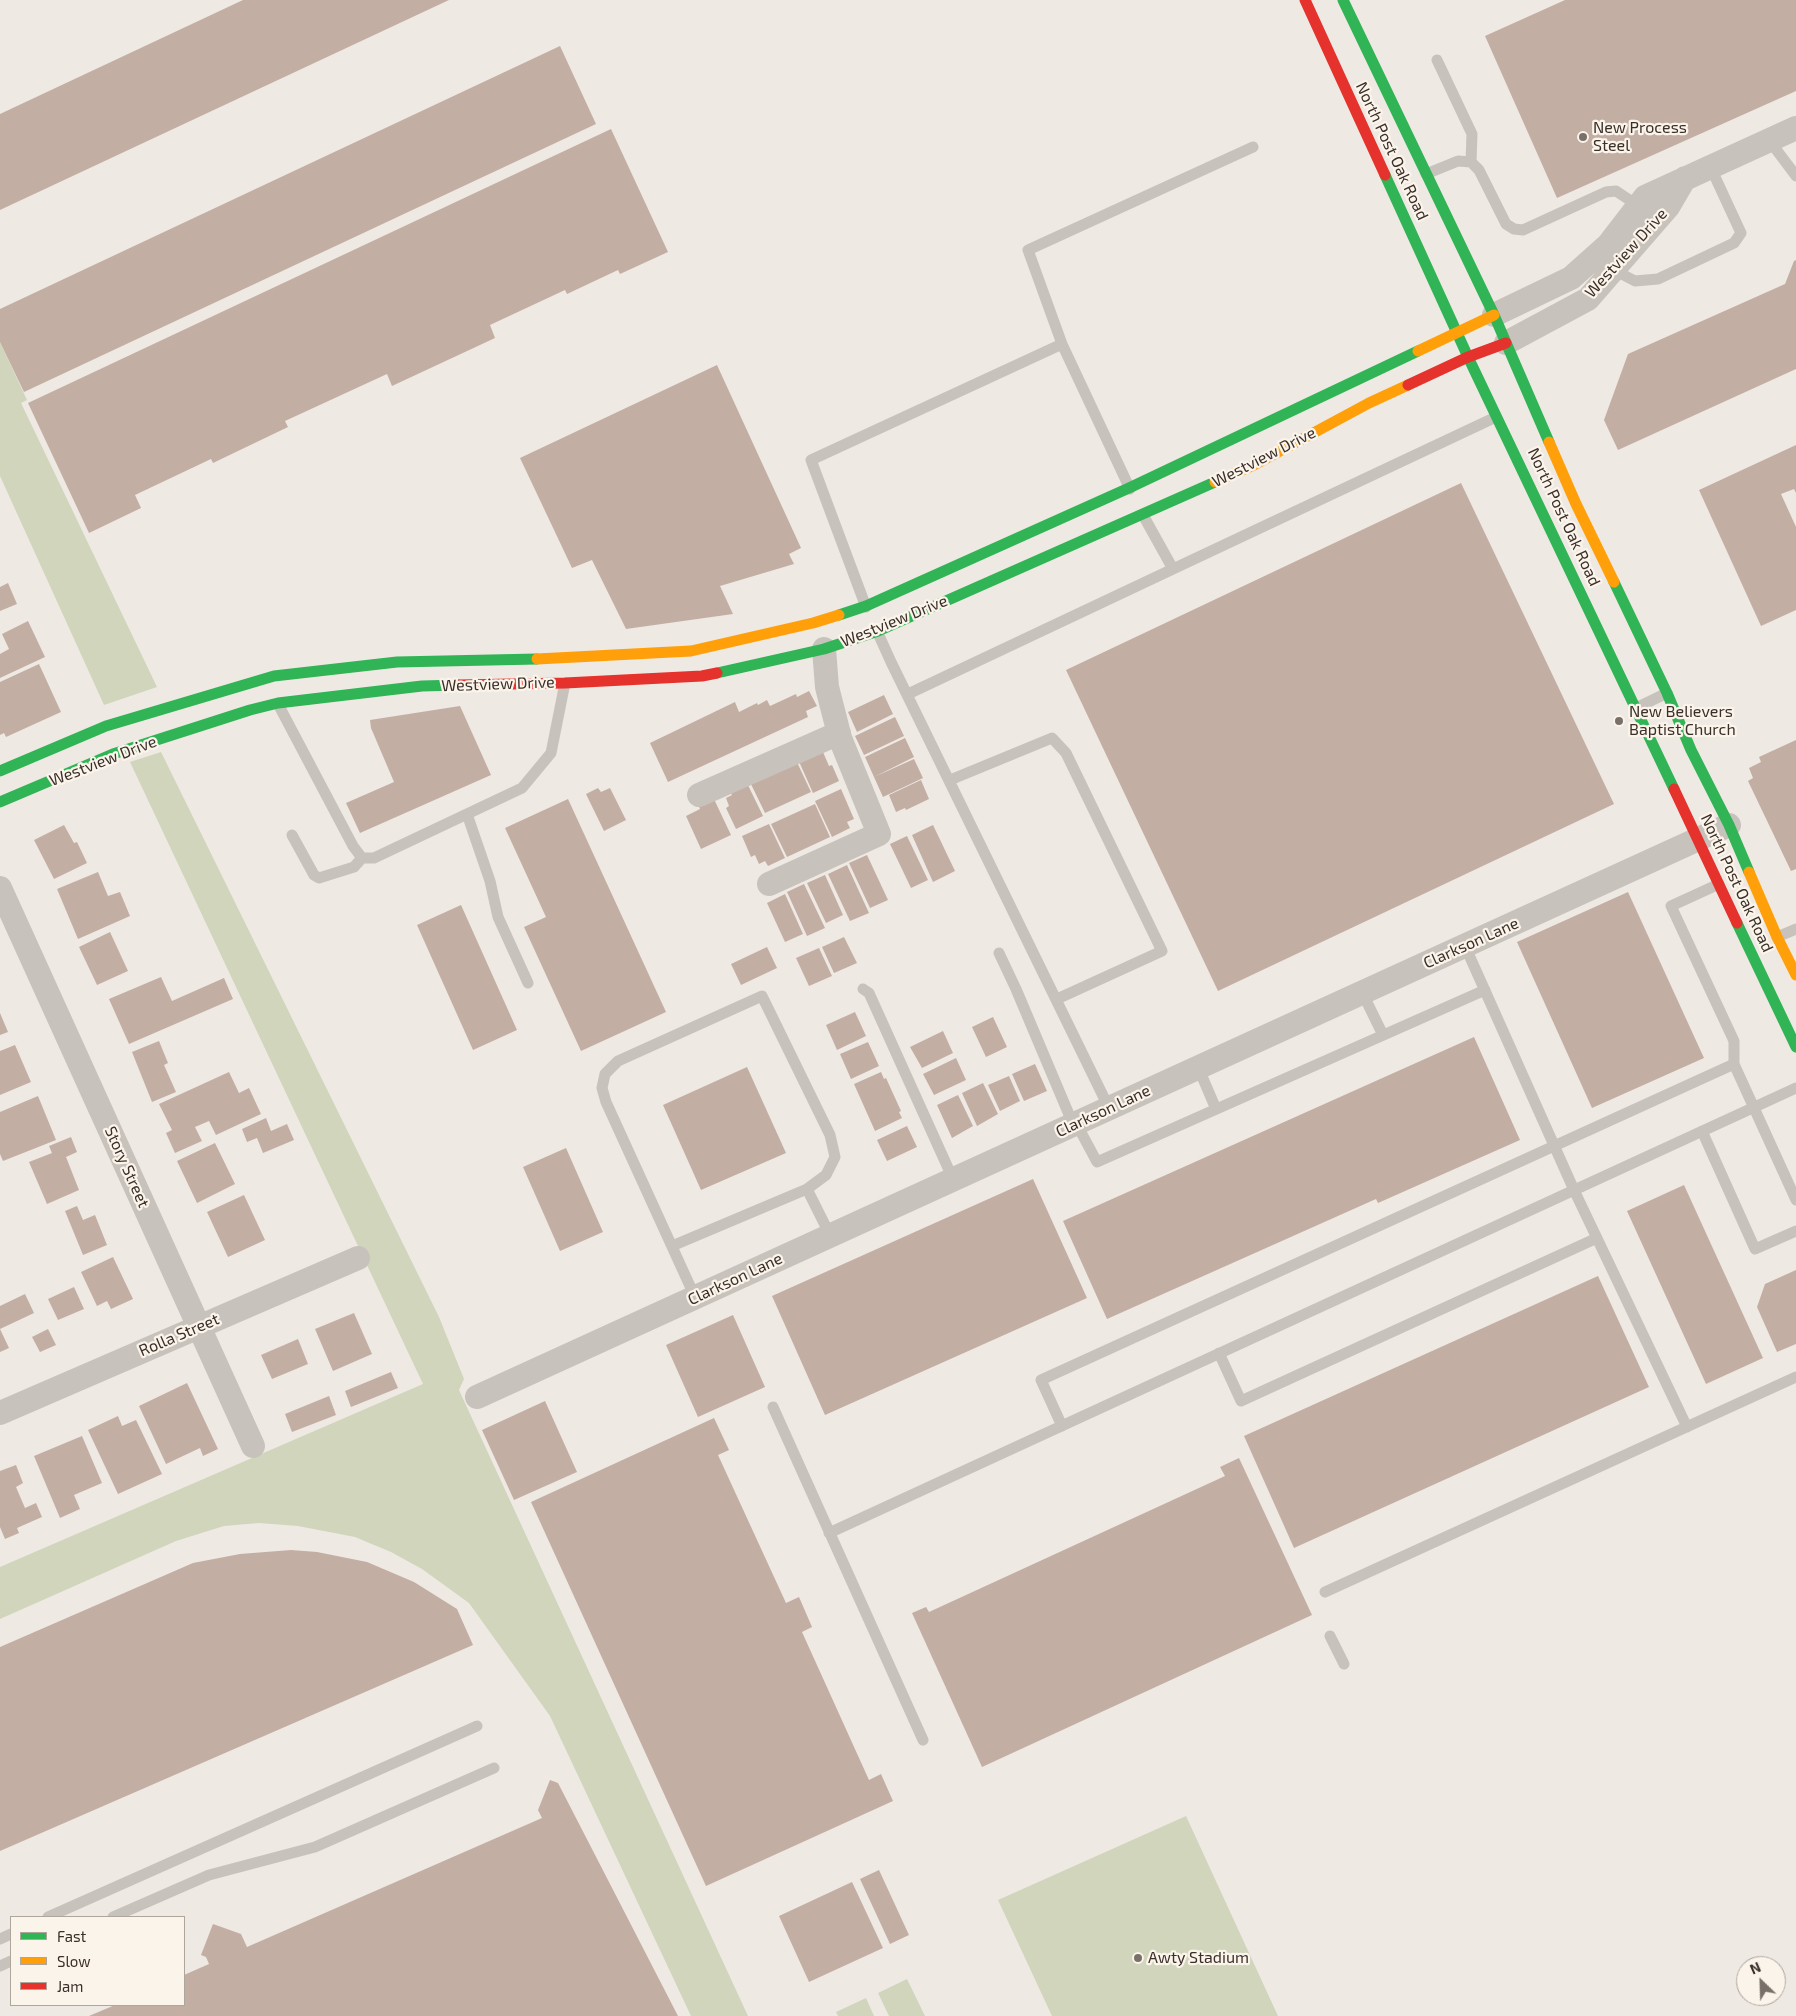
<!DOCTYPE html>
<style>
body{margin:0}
#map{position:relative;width:1796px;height:2016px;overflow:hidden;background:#efe9e3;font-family:"Exo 2",sans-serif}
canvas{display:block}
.legend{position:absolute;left:10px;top:1916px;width:175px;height:90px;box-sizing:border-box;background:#fbf4eb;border:1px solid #aea59d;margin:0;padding:6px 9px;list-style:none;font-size:15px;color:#3a2f29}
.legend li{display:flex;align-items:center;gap:10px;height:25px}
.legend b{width:25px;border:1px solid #aea59d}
.north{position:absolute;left:1736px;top:1956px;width:50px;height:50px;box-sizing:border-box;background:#fbf4eb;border:1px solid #aea59d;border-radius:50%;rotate:336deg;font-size:14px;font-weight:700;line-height:20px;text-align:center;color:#3a2f29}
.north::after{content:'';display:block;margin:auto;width:18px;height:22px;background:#79706a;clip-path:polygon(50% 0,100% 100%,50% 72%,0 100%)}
</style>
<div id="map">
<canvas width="1796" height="2016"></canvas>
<ul class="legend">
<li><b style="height:6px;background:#30b455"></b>Fast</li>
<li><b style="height:6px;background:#ff9f0a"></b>Slow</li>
<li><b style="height:6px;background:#e5322d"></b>Jam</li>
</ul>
<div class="north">N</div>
</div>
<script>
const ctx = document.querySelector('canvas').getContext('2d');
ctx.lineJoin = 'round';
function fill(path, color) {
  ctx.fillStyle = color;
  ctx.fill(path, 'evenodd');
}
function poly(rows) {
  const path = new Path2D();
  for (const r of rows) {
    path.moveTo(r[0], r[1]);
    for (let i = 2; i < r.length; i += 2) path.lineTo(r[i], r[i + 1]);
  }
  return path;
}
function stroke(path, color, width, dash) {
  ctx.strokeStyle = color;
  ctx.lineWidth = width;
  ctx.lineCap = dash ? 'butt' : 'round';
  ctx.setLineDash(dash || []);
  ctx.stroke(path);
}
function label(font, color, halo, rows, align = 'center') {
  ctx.font = font + ' "Exo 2",sans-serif';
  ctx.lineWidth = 4.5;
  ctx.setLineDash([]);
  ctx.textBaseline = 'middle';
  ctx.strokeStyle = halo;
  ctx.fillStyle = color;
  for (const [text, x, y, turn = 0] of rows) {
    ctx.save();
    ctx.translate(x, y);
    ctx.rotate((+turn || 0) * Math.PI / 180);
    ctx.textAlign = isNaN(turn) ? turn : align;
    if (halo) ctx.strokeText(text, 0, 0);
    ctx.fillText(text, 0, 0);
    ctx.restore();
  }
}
const green = poly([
 [0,342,27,400,21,403,157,687,104,705,0,476],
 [161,752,439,1317,464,1379,459,1390,748,2016,691,2016,550,1716,469,1603,422,1569,391,1552,355,1537,298,1526,259,1523,224,1526,176,1541,0,1619,0,1567,423,1384,130,762],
 [1186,1816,1278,2016,1052,2016,998,1900],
 [907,1979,925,2016,889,2016,878,1993],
 [866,1998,874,2016,838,2016,836,2012]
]);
const building = poly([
 [243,0,449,0,0,210,0,114],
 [1565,0,1796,0,1796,91,1557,198,1485,36],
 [560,46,596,124,24,392,0,342,0,309],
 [611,129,668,252,620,274,618,270,567,294,565,290,490,325,495,338,392,386,387,374,285,421,288,427,213,463,211,459,135,495,141,508,89,533,28,403],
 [1796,260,1796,369,1618,450,1604,420,1628,354,1785,284,1794,261],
 [717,365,801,548,789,554,794,564,720,586,733,614,626,629,592,560,572,568,520,458],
 [1796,445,1796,493,1794,489,1781,494,1796,527,1796,610,1761,626,1699,490],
 [1461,483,1614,804,1218,991,1066,670],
 [8,583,17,604,0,611,0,587],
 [28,621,45,657,0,678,0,654,9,649,2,634],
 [39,664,61,712,6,737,4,733,0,735,0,682],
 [809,691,817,706,806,711,808,717,668,782,650,743,735,702,739,712,757,703,758,705,767,700,770,706,796,694,797,697],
 [884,695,893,714,857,732,848,712],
 [460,706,491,775,360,833,346,803,394,782,371,728,370,720],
 [895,717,904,736,864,755,855,736],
 [905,738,914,757,874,777,865,757],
 [1796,740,1796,869,1791,871,1748,781,1753,778,1749,768,1761,762,1759,757],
 [823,752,829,766,832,765,839,781,813,793,797,757],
 [795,758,811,792,765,813,749,780],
 [914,759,923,778,883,797,874,777],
 [921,780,929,799,906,810,905,808,896,812,889,795],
 [746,781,763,816,736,829,726,808,729,806,726,798,732,795,729,790],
 [598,788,601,792,610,788,626,820,604,831,586,794],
 [841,789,854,819,847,822,850,828,832,837,815,801],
 [713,797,731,835,701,849,686,816,700,809,698,804],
 [568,799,666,1012,581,1051,524,927,546,917,505,828],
 [815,804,830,837,787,857,771,824],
 [769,824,785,858,768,866,765,861,759,864,755,855,751,857,742,836],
 [64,825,74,843,77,842,87,863,54,879,34,840],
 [933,825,955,871,933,882,912,835],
 [907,836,928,880,911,888,890,844],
 [867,855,888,900,870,908,849,863],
 [847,865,869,913,850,921,828,874],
 [98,872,108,896,120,892,130,916,78,939,57,889],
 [825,875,843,915,826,923,807,883],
 [804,884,825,928,807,936,787,892],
 [1628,892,1704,1058,1592,1108,1517,942],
 [785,894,803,934,785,942,767,903],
 [461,905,517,1030,473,1050,417,925],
 [110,932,128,971,97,985,79,947],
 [844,937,857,963,834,973,822,947],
 [767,947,777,968,741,985,731,964],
 [819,948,832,976,809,986,796,958],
 [161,977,172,1001,224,978,233,999,129,1044,109,999],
 [855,1012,866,1036,837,1050,826,1025],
 [0,1013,8,1032,0,1035],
 [993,1017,1007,1047,986,1057,972,1027],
 [943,1031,953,1053,922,1068,910,1047],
 [1474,1037,1520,1140,1378,1203,1376,1199,1107,1319,1063,1221],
 [159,1041,168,1063,164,1065,176,1092,152,1102,132,1052],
 [868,1042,879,1066,851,1079,840,1054],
 [15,1045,31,1082,0,1095,0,1051],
 [956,1058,966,1080,934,1095,923,1074],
 [1035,1064,1047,1091,1024,1101,1012,1074],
 [747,1067,786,1153,701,1190,663,1105],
 [229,1072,239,1093,249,1088,261,1114,216,1135,209,1121,195,1127,202,1141,175,1153,166,1133,172,1130,159,1104],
 [881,1072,884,1079,886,1078,901,1111,899,1112,902,1118,875,1131,854,1084],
 [1009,1076,1020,1101,1000,1111,988,1085],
 [983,1083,998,1114,977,1126,962,1093],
 [958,1095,973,1126,952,1138,937,1105],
 [38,1096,56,1140,3,1161,0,1154,0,1112],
 [266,1118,271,1131,287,1124,294,1140,263,1153,257,1138,247,1142,242,1129],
 [907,1126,917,1147,887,1161,877,1140],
 [71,1137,77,1152,66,1157,79,1190,47,1204,29,1162,52,1153,49,1146],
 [215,1143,235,1184,197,1203,177,1161],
 [566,1148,603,1232,560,1251,523,1167],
 [1033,1179,1087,1298,825,1415,772,1296],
 [1684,1185,1763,1358,1706,1384,1627,1211],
 [244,1195,265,1240,228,1257,207,1212],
 [77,1206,83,1220,95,1215,107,1245,83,1255,65,1211],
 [113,1257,133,1299,111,1309,107,1301,97,1306,81,1272],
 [1796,1270,1796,1344,1777,1352,1757,1307,1765,1284],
 [1598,1276,1649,1387,1294,1548,1244,1436],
 [74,1287,84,1309,58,1320,48,1299],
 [25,1294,34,1313,0,1329,0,1306],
 [354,1313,372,1354,333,1371,315,1329],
 [733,1315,765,1387,698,1417,666,1345],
 [0,1329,9,1348,0,1352],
 [48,1329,56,1345,40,1352,32,1337],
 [298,1339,308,1364,272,1379,261,1355],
 [391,1372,398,1388,351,1407,345,1391],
 [187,1383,218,1449,203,1456,200,1448,166,1464,139,1406],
 [329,1396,336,1415,292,1432,285,1414],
 [545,1401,577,1472,514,1500,482,1430],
 [118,1416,122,1426,136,1420,162,1474,118,1494,88,1430],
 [714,1418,729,1450,718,1455,786,1603,799,1597,812,1627,802,1632,869,1780,881,1774,893,1801,706,1886,531,1502],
 [82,1436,102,1483,74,1495,80,1509,60,1518,34,1456],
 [1239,1458,1312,1615,982,1767,912,1613,926,1607,929,1612,1225,1476,1220,1467],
 [16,1465,23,1483,16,1487,25,1508,36,1503,42,1517,17,1528,19,1533,5,1539,0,1527,0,1471],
 [291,1550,317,1552,367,1562,414,1582,457,1609,473,1645,0,1851,0,1647,193,1563,240,1554],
 [550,1780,558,1783,678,2016,89,2016,115,2005,184,2005,184,1975,209,1964,206,1957,201,1955,213,1924,241,1934,247,1947,542,1818,538,1810],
 [879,1870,909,1935,890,1944,860,1879],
 [852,1882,883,1948,809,1982,779,1916]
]);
const lane = poly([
 [1437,60,1472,134,1471,162],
 [1769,140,1796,176],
 [1426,174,1458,161,1471,162,1479,170,1506,224,1514,229,1523,230,1606,192,1616,191,1637,205],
 [1614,270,1635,281,1658,279,1734,243,1741,233,1710,166],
 [1062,344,1028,250,1253,147],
 [1173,569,1496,417],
 [866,607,811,460,1062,344,1130,489],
 [877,631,891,662,1109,1108],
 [908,694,1173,569,1143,515],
 [278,704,353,846,362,858,374,858,522,788,551,753,565,683],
 [1636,708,1667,693],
 [950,780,1052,738,1066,753,1162,951,1057,999],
 [467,814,490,881,498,917,528,983],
 [292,835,314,875,319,878,354,867,362,858],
 [1719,884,1671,906,1734,1041,1734,1064,1796,1200],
 [1777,937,1796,929],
 [1465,946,1574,1190,1687,1427],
 [999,953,1016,989,1073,1124],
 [863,989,869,993,953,1179],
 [1362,992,1383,1035],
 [1198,1067,1216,1109],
 [1076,1123,1097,1162,1485,990],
 [1702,1131,1755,1249,1796,1231],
 [807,1189,830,1235],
 [672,1246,807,1189,826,1175,835,1157,830,1135,762,996,618,1061,605,1074,602,1088,606,1102,695,1297],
 [1219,1353,1241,1401,1597,1238],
 [773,1407,923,1740],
 [1062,1426,1041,1380,1734,1064],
 [829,1533,1796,1088],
 [1325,1592,1796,1377],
 [1330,1636,1344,1664],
 [48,1917,477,1726],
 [113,1917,209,1875,315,1847,494,1768],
 [0,1939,11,1934],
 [0,1966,11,1961]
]);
const street = poly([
 [1494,315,1571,278,1608,245,1645,197,1796,128],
 [1506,343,1588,299,1668,207,1685,178],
 [699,795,839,733],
 [769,884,879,834,840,738,827,687,824,649],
 [0,888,253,1446],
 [477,1397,1729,825],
 [0,1413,358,1258]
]);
const fast = poly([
 [1343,0,1494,315,1549,442],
 [1385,175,1468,357,1674,789],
 [1614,582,1667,693,1691,750,1729,825,1749,872],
 [839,615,866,606,1129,488,1418,351],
 [717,673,824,649,878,631,1215,482],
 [0,771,106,726,274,676,397,662,537,659],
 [0,802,113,754,250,710,278,703,422,686,459,685],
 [1737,923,1796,1047]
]);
const slow = poly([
 [1418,351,1494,315],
 [1549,442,1576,504,1614,582],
 [1215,482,1254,465,1369,403,1408,385],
 [537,659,691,651,813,623,839,615],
 [1749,872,1777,937,1796,975]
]);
const jam = poly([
 [1305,0,1385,175],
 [1408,385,1468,357,1506,343],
 [459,685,565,683,702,676,717,673],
 [1674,789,1737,923]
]);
const markers = [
 [1583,137,5,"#79706a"],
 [1619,721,5,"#79706a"],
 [1138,1958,5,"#79706a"]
];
const poiNames = [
 ["New Process",1593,128],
 ["Steel",1593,146],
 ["New Believers",1629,712],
 ["Baptist Church",1629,730],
 ["Awty Stadium",1148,1958]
];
const streetNames = [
 ["North Post Oak Road",1392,151,65],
 ["Westview Drive",1626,253,-48],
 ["Westview Drive",1264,457,-27],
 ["North Post Oak Road",1564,517,65],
 ["Westview Drive",894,621,-22],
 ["Westview Drive",498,684,-2],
 ["Westview Drive",103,761,-21],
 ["North Post Oak Road",1737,883,65],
 ["Clarkson Lane",1471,943,-24],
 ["Clarkson Lane",1103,1111,-25],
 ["Story Street",127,1167,66],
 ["Clarkson Lane",735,1279,-25],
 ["Rolla Street",179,1335,-23]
];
fill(green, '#d0d5bc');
fill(building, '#c3aea4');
stroke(lane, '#c8c2bc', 11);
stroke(street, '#c8c2bc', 24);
stroke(fast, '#30b455', 11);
stroke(slow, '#ff9f0a', 11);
stroke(jam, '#e5322d', 11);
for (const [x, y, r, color] of markers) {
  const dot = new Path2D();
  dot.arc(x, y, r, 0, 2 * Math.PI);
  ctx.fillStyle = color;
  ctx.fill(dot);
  stroke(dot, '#fbf4eb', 2);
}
label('16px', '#3a2f29', '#fbf4eb', poiNames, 'left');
label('16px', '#3a2f29', '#fbf4eb', streetNames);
</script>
